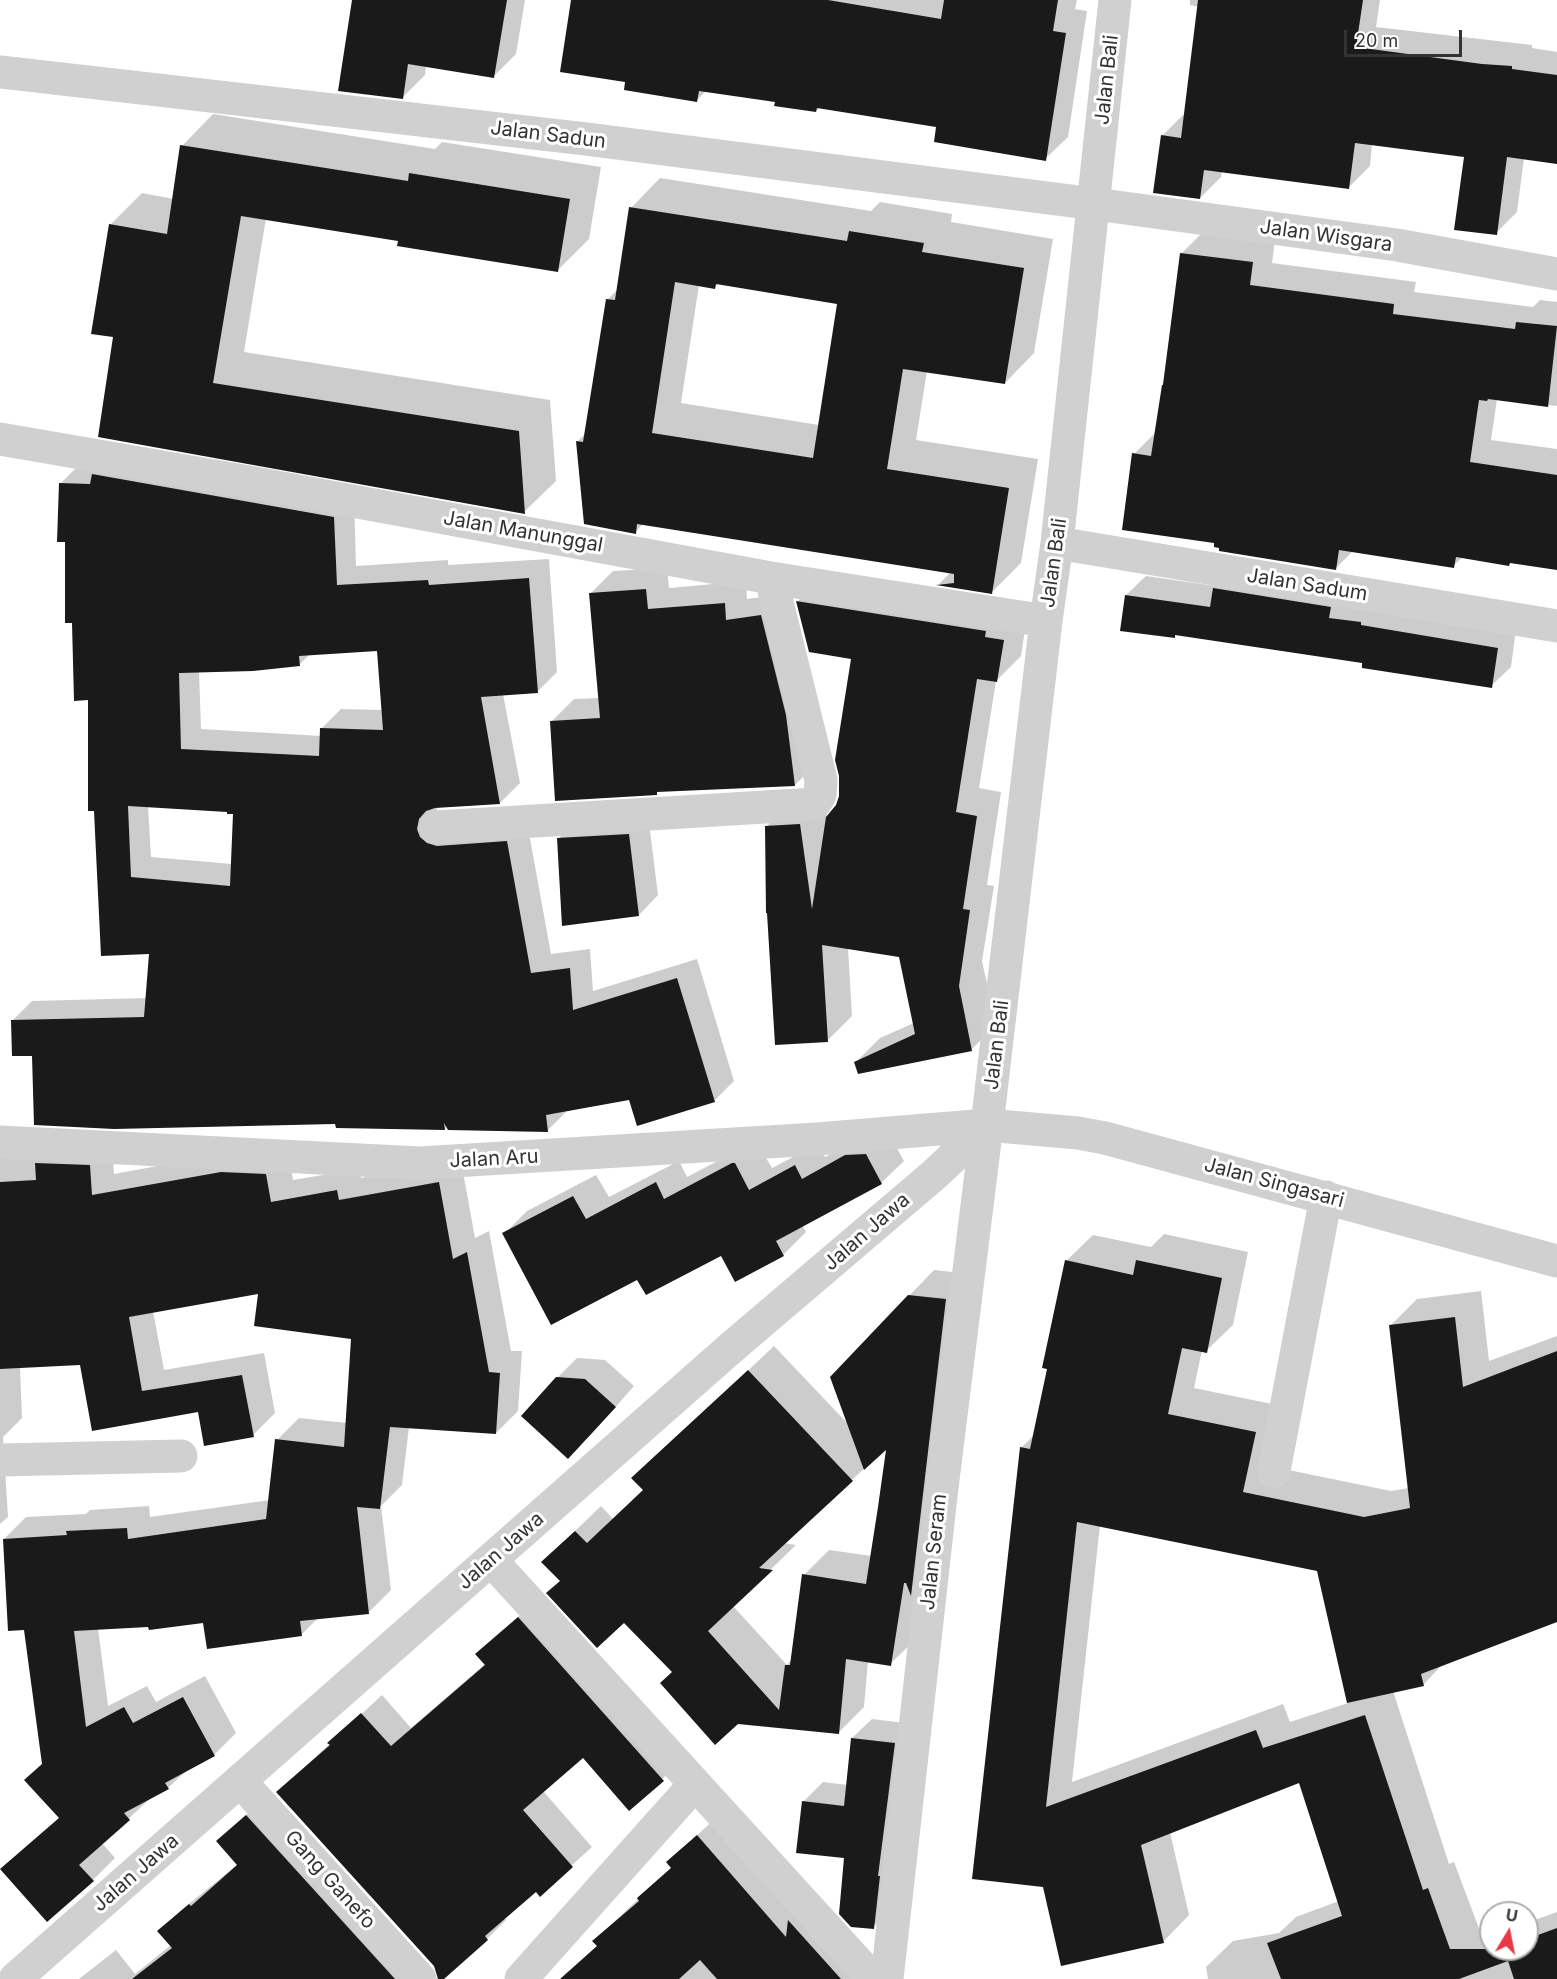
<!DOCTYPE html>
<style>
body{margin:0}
#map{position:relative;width:1557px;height:1979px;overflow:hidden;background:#fff;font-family:Inter,sans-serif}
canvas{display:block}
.north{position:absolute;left:1479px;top:1901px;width:60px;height:60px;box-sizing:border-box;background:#fff;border:2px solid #adadad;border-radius:50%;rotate:10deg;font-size:16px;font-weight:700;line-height:24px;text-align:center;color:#333}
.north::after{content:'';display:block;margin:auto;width:21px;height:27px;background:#e63946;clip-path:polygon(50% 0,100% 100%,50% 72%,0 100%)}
.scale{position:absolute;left:1344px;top:30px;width:118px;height:27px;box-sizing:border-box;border:3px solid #333;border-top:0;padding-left:8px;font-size:18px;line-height:21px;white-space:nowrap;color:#333;-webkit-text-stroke:4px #fff;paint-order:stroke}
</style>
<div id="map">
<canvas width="1557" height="1979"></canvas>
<div class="north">U</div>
<div class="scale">20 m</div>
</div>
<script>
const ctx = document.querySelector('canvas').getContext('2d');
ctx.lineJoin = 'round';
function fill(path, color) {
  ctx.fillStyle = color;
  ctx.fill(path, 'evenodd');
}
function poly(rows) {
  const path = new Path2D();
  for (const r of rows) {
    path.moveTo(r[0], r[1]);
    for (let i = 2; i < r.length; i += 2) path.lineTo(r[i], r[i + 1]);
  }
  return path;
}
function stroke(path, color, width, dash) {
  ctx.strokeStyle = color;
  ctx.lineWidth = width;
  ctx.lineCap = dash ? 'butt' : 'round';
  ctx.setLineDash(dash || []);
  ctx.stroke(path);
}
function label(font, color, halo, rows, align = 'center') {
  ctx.font = font + ' Inter,sans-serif';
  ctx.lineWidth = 6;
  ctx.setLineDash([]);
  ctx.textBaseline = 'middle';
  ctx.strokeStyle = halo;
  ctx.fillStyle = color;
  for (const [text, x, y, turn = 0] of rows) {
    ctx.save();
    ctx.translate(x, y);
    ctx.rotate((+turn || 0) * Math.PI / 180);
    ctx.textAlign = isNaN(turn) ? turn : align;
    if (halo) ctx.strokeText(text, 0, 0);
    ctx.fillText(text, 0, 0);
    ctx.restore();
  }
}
const shadow = poly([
 [355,0,525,0,516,54,494,76,426,66,425,75,402,98],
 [572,0,1077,0,1075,9,1087,11,1068,137,1045,159,938,126,820,107,816,111,777,101,707,90,697,100],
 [1190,0,1380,0,1376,27,1532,45,1532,48,1557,52,1557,162,1524,158,1517,212,1496,233,1466,156,1372,144,1370,166,1349,187,1222,171,1221,177,1200,198,1162,136,1183,115,1185,116,1199,7,1190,5],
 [213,114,435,149,442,142,601,167,589,239,558,270,400,240,266,218,244,352,550,400,556,481,524,512,99,436,115,336,110,225,142,193,174,199,182,146],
 [660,178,871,211,880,202,952,214,951,222,1053,239,1034,353,1005,383,927,371,916,440,1038,459,1021,563,992,592,939,584,951,572,644,523,635,532,578,441,586,433,607,300,618,289,631,208],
 [719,283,839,303,819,425,681,403,699,285,715,287],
 [1204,231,1275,240,1272,263,1416,282,1414,292,1533,307,1540,300,1557,302,1557,406,1497,399,1491,440,1557,449,1557,568,1512,562,1509,564,1463,557,1453,566,1353,551,1335,569,1216,542,1134,454,1156,432,1181,254],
 [81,463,354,497,356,566,448,560,448,565,549,559,557,672,537,692,503,694,520,783,500,803,436,807,440,817,527,822,551,954,590,949,593,991,697,959,734,1081,714,1101,630,1098,567,1111,547,1131,447,1126,445,1129,337,1123,12,1021,32,1001,147,998,150,953,103,955,89,699,73,622,61,483],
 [379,649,383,710,341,709,321,729,321,736,201,729,199,671,299,665,310,654],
 [148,806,228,810,235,813,232,864,151,857],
 [667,568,669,588,746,581,747,599,783,594,817,763,795,785,659,791,656,793,552,721,574,699,600,698,591,593,613,571],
 [1146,576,1516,629,1511,667,1491,686,1364,662,1177,634,1174,637,1126,595],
 [822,577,1027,616,1021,656,996,681,979,788,1001,792,987,885,994,886,982,961,996,1025,971,1050,856,1062,880,1038,914,1023,900,956,848,948,852,1016,827,1041,767,826,791,802,824,800,827,819,837,806,840,797,853,658,798,601],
 [648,815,658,895,639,915,558,839,578,819],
 [888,1132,904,1161,881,1183,802,1225,806,1232,783,1255,736,1280,721,1254,638,1278,504,1234,527,1211,596,1175,609,1197,679,1161,687,1177,756,1141,772,1168,818,1144,825,1157,869,1133],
 [112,1144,114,1174,244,1150,288,1152,293,1180,359,1169,361,1178,461,1161,475,1238,489,1231,511,1351,522,1351,518,1411,496,1433,409,1427,402,1485,381,1506,391,1590,369,1612,318,1618,302,1634,205,1621,98,1628,108,1706,147,1686,156,1702,205,1676,236,1733,214,1755,187,1770,168,1788,152,1797,102,1843,115,1858,93,1880,2,1869,60,1817,44,1763,25,1629,4,1539,26,1517,86,1514,90,1510,149,1506,150,1517,270,1500,277,1440,299,1418,347,1423,353,1338,260,1292,153,1311,164,1370,264,1353,275,1413,253,1435,199,1411,93,1430,81,1363,20,1367,22,1418,3,1437,8,1517,0,1524,0,1145],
 [1164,1234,1248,1252,1233,1325,1206,1351,1202,1350,1194,1388,1282,1406,1269,1466,1391,1491,1409,1488,1391,1325,1417,1299,1481,1291,1489,1361,1557,1336,1557,1620,1443,1664,1423,1685,1393,1691,1449,1864,1454,1862,1483,1939,1491,1936,1491,1949,1527,1949,1527,1923,1557,1912,1557,1979,1208,1979,1206,1967,1233,1941,1279,1933,1296,1917,1339,1901,1300,1781,1170,1832,1189,1915,1163,1942,1044,1886,1021,1448,1035,1434,1049,1368,1066,1261,1093,1235,1151,1247],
 [1100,1525,1319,1570,1348,1703,1290,1722,1283,1704,1072,1782],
 [934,1270,971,1274,916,1639,890,1664,868,1661,864,1707,838,1733,673,1672,624,1621,548,1593,561,1580,543,1562,601,1506,613,1519,645,1489,634,1478,774,1346,850,1426,909,1296],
 [889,1446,872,1556,829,1550,804,1575,792,1659,787,1665,733,1606,796,1545,783,1543],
 [577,1358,605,1360,634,1386,588,1438,557,1378],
 [538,1599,683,1760,629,1809,583,1756,543,1791,592,1847,540,1894,536,1890,504,1917,506,1920,487,1939,437,1969,278,1792,382,1695,411,1728,486,1663,477,1654],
 [872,1719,913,1724,893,1908,873,1927,846,1857,803,1802,823,1782,848,1785,852,1738],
 [266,1797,434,1978,439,1979,79,1979,116,1950,135,1974,171,1945,159,1932,179,1912,238,1864,218,1841],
 [718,1816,877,1979,561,1979,598,1945,594,1941,672,1867,668,1862]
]);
const building = poly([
 [352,0,507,0,494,78,408,64,403,99,338,91],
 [571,0,828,0,941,19,944,0,1058,0,1053,31,1066,33,1046,161,934,142,936,127,817,108,816,112,774,106,775,102,699,91,697,102,624,90,625,82,560,72],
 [1198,0,1363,0,1356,47,1482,64,1512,66,1512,69,1557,75,1557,164,1507,157,1497,235,1454,230,1464,157,1355,143,1349,189,1204,170,1200,199,1153,193,1161,135,1181,138],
 [180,145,408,181,409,173,570,199,558,272,397,246,398,241,241,216,213,383,519,431,525,514,98,437,113,337,91,334,109,224,167,234],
 [629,207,847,241,849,231,924,243,922,252,1024,268,1005,384,903,369,887,469,1009,488,992,594,936,585,954,583,954,574,637,524,636,534,584,524,576,441,583,442,606,299,615,300],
 [675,282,715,289,716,284,837,304,813,458,652,433],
 [1180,253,1253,262,1250,285,1394,304,1393,314,1515,329,1516,322,1557,326,1548,407,1488,399,1487,401,1479,400,1470,462,1557,475,1557,570,1510,563,1509,566,1456,557,1454,568,1339,550,1336,570,1219,551,1219,548,1214,547,1214,543,1122,530,1132,453,1151,456,1162,385,1163,385],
 [92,474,334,517,337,585,428,580,429,585,529,578,538,693,481,697,500,804,435,808,426,811,419,819,417,829,420,837,427,843,437,846,507,841,531,973,570,968,573,1010,677,978,715,1102,637,1126,629,1100,546,1115,548,1132,448,1130,444,1123,445,1130,336,1128,335,1124,114,1129,34,1125,32,1056,12,1056,11,1020,144,1017,149,954,101,956,94,811,88,811,88,700,74,701,72,623,65,623,65,542,57,542,59,483,90,484],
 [377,651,383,730,320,728,319,756,181,749,179,673,253,671,300,666,299,656],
 [128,806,227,812,227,814,233,814,230,886,131,877],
 [1213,588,1331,607,1329,618,1361,622,1361,625,1498,648,1492,688,1362,668,1362,663,1175,635,1175,638,1120,631,1125,595,1210,607],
 [646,589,648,609,725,603,726,620,761,615,786,715,795,786,657,792,657,795,555,801,550,721,600,718,589,593],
 [796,601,986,631,985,637,1004,640,997,682,977,679,956,812,977,816,963,909,970,910,959,986,972,1051,858,1074,854,1062,915,1034,899,957,822,945,828,1042,775,1045,767,913,766,913,765,826,800,824,812,909,826,817,836,805,839,796,839,776,835,760,851,659,809,652],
 [629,834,639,916,562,926,557,838],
 [866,1154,882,1184,776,1241,784,1256,735,1282,721,1256,646,1295,637,1280,551,1325,502,1233,573,1196,586,1219,656,1182,664,1199,732,1163,735,1163,749,1190,795,1165,802,1179,845,1155],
 [35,1163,90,1165,92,1195,221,1172,266,1174,271,1202,337,1190,339,1200,439,1182,453,1259,467,1252,489,1372,500,1373,496,1434,390,1427,380,1509,357,1507,369,1614,300,1621,302,1636,207,1649,203,1623,149,1630,148,1627,74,1631,86,1727,124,1707,133,1723,183,1697,215,1756,165,1783,169,1789,124,1813,130,1820,79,1865,94,1881,47,1922,0,1869,59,1818,24,1780,42,1764,24,1630,8,1631,3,1539,67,1535,66,1531,127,1528,128,1539,266,1519,275,1439,344,1447,351,1339,254,1326,258,1294,129,1317,142,1391,242,1375,254,1437,204,1446,198,1412,92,1431,80,1365,0,1369,0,1182,36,1180],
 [1065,1260,1133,1275,1136,1260,1222,1278,1207,1353,1182,1348,1168,1414,1256,1432,1243,1492,1364,1517,1410,1508,1389,1325,1455,1317,1463,1387,1557,1351,1557,1622,1421,1674,1424,1686,1347,1703,1317,1571,1077,1522,1046,1807,1256,1730,1263,1748,1365,1715,1423,1890,1428,1888,1450,1949,1527,1949,1527,1939,1557,1928,1557,1979,1514,1979,1508,1961,1459,1979,1281,1979,1267,1943,1342,1916,1299,1783,1141,1845,1164,1943,1061,1966,1043,1887,972,1879,1020,1447,1030,1449,1047,1369,1042,1368],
 [908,1295,946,1299,911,1596,906,1583,904,1583,891,1666,846,1659,839,1734,738,1724,715,1745,660,1683,672,1672,624,1623,597,1648,546,1593,560,1581,541,1562,575,1531,587,1543,643,1490,631,1478,748,1370,853,1481,759,1568,773,1570,708,1631,779,1710,785,1665,790,1665,802,1574,866,1584,878,1507,886,1450,864,1470,830,1377],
 [556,1377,585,1379,616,1407,568,1459,521,1416],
 [518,1617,664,1781,629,1811,583,1758,523,1810,573,1867,540,1897,536,1892,485,1936,488,1940,444,1979,438,1979,434,1966,276,1792,330,1745,327,1743,361,1713,391,1746,485,1665,475,1654],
 [851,1738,895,1743,878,1876,880,1876,874,1929,851,1927,839,1914,844,1858,796,1853,802,1801,844,1806],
 [246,1815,395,1979,132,1979,172,1948,157,1931,189,1904,191,1906,237,1865,216,1841],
 [697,1835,786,1937,788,1920,841,1979,717,1979,700,1960,679,1979,560,1979,597,1946,592,1941,639,1901,637,1898,671,1868,666,1862]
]);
const minor = poly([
 [0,72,586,139,1095,204,1397,245,1557,274],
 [0,439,249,482,771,578,1046,621],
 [1057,543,1557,626],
 [436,827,814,804,820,795,821,780,771,578],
 [0,1142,420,1163,817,1139,987,1125,1078,1133,1105,1138,1557,1261],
 [0,1460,181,1456],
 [1274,1471,1326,1197],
 [491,1560,873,1979],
 [240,1781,420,1979],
 [15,1979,732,1347,935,1174,987,1125],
 [521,1979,695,1784],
 [887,1979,941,1496,987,1125,1046,621,1057,543,1115,0]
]);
const streetNames = [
 ["Jalan Bali",1107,80,-84],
 ["Jalan Sadun",548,135,7],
 ["Jalan Wisgara",1326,236,8],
 ["Jalan Manunggal",523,532,10],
 ["Jalan Bali",1054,563,-82],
 ["Jalan Sadum",1307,585,9],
 ["Jalan Bali",997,1045,-83],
 ["Jalan Aru",494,1159,-3],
 ["Jalan Singasari",1274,1183,15],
 ["Jalan Jawa",867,1232,-41],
 ["Jalan Jawa",501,1551,-41],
 ["Jalan Seram",934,1552,-84],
 ["Jalan Jawa",136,1873,-41],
 ["Gang Ganefo",330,1880,48]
];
fill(shadow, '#0003');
fill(building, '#1a1a1a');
stroke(minor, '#d0d0d0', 33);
label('20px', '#333', '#fff', streetNames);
</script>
